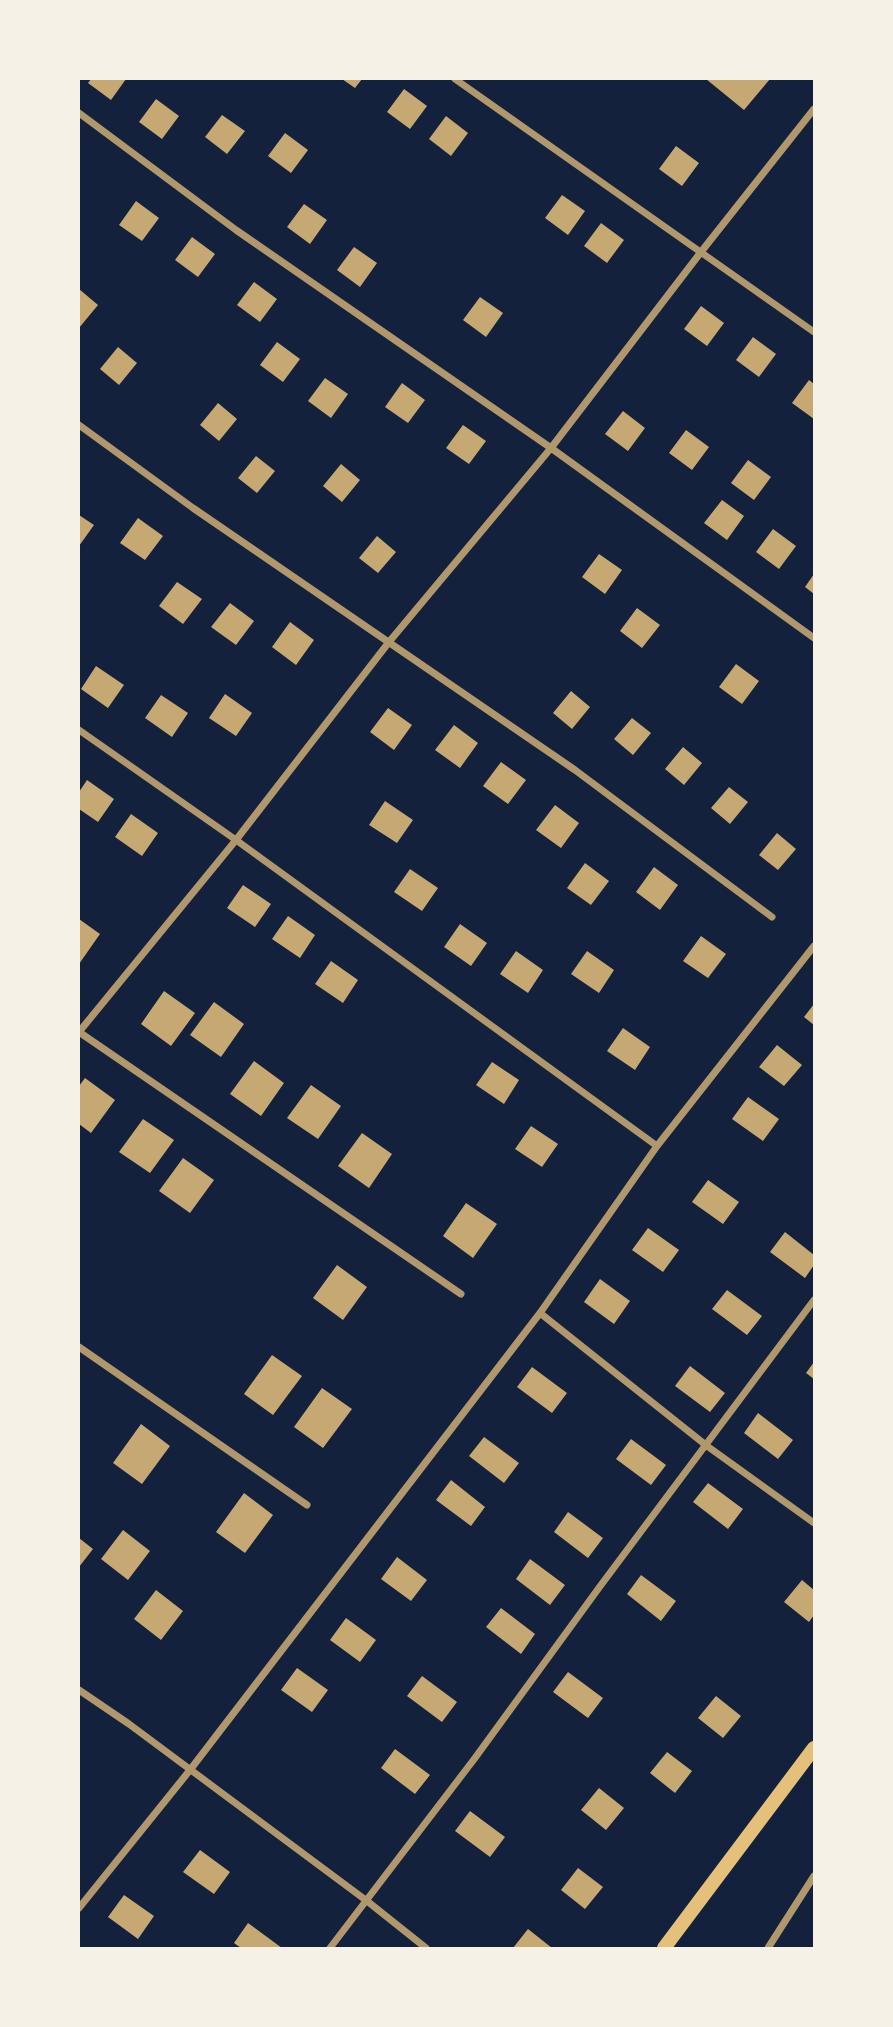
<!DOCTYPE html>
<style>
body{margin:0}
#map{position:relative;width:893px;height:2027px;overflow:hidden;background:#14213d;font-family:Raleway,sans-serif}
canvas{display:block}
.frame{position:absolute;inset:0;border:80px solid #f6f1e7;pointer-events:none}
</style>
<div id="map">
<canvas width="893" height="2027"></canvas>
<div class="frame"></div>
</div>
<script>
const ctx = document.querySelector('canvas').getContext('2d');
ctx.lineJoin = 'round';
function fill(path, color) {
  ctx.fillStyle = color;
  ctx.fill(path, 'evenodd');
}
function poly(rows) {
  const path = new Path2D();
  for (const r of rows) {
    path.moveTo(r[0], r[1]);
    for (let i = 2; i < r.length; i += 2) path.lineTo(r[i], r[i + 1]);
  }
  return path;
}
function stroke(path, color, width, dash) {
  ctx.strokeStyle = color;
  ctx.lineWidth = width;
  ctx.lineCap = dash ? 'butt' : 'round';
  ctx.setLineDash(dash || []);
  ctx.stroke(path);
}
const building = poly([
 [91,79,126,79,111,100,88,83],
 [342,79,362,79,355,88],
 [706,79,770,79,744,110],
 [404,89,427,106,410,129,387,112],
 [156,99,179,116,162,139,139,122],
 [222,115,245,131,227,154,205,137],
 [446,116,468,133,451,156,429,139],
 [285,133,308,150,291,173,268,156],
 [676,146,699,163,682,186,659,169],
 [562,195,585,211,568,235,545,218],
 [136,201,159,218,142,241,119,225],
 [304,204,327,220,310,244,287,227],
 [601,223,624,240,607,263,584,246],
 [192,237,215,254,198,277,175,260],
 [354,247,377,263,360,287,337,270],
 [254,282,277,299,260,322,237,305],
 [79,289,98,305,79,328],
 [480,297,503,313,486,337,463,320],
 [701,306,724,323,707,346,684,329],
 [753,337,776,354,759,377,736,360],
 [277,342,300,359,283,382,260,365],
 [118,347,137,363,119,385,100,369],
 [325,378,348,394,331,418,308,401],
 [809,380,814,384,814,419,792,403],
 [402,383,425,400,408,423,385,407],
 [218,403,237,419,219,441,200,425],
 [623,411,645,428,628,451,605,434],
 [463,425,486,441,469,464,446,448],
 [686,430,709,447,692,470,669,453],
 [256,456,275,471,257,493,238,478],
 [748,460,771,477,754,500,731,483],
 [341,464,360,480,342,502,323,486],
 [722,500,744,516,727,540,704,523],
 [79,515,94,525,79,546],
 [138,518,163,536,145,560,120,543],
 [773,529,796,546,779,569,756,552],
 [377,536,396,552,378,573,359,558],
 [599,554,622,570,605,594,582,577],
 [814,574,814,594,805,587],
 [177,582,202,599,183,624,159,606],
 [230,603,254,621,236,645,211,627],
 [637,608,660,625,642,648,620,631],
 [290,622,314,640,296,665,272,647],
 [736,664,759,681,742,704,719,687],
 [96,666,124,685,108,708,81,689],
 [571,691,590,707,572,729,553,713],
 [225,694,252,713,236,736,209,718],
 [161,695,188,713,172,737,145,718],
 [388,708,412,725,394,750,370,732],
 [632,718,651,733,633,755,614,739],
 [454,725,478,743,460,768,435,750],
 [683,747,702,763,684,785,665,769],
 [501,762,526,780,508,804,483,786],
 [87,780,114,799,98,822,79,809,79,792],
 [729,787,748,802,730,824,711,808],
 [385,801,413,820,397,843,369,825],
 [555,805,579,823,561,848,536,830],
 [131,814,158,833,142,856,115,837],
 [777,833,796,849,778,870,759,855],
 [585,863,609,881,591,905,567,888],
 [654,867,678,885,660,910,636,892],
 [410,869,438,888,422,911,394,892],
 [243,885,271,904,255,927,227,908],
 [288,916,315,935,300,958,272,939],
 [79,919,100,934,79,964],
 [460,924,487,943,471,966,444,947],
 [701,936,726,954,708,978,683,961],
 [516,951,543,970,528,993,500,974],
 [587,951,614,970,599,993,571,974],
 [331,961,358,980,343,1003,315,984],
 [164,991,195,1013,171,1046,141,1024],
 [214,1002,244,1024,221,1057,190,1035],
 [814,1004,814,1025,804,1017],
 [623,1028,650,1047,635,1070,607,1051],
 [777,1045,802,1065,784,1086,759,1067],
 [254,1061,284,1083,261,1116,230,1094],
 [492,1062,519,1080,504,1104,476,1085],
 [85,1078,115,1100,91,1133,79,1124,79,1086],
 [311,1085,341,1106,318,1139,287,1118],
 [748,1097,779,1119,763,1141,732,1119],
 [143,1119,174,1140,150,1173,119,1152],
 [531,1126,558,1144,542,1167,515,1149],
 [362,1133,392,1154,369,1188,338,1166],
 [183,1158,214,1180,190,1213,159,1191],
 [708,1180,739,1202,723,1224,692,1202],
 [466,1203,497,1224,473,1258,443,1236],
 [648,1228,679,1250,663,1272,632,1250],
 [785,1232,814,1255,814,1265,805,1278,770,1252],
 [337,1265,367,1287,343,1320,313,1298],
 [600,1279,630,1301,614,1324,584,1302],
 [727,1290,762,1316,747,1335,712,1309],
 [272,1355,302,1376,273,1415,244,1394],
 [814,1362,814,1379,806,1373],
 [690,1366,725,1393,710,1412,675,1386],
 [532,1367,567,1393,552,1413,517,1387],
 [322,1388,352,1409,323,1448,294,1427],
 [758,1413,793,1440,778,1459,744,1433],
 [141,1424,170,1446,142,1484,113,1463],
 [484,1437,519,1463,504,1483,469,1456],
 [631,1439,666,1465,651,1485,616,1459],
 [451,1480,485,1507,471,1526,436,1500],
 [708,1483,743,1509,728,1529,693,1502],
 [244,1493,273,1515,245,1553,216,1532],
 [568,1512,603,1538,588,1558,554,1532],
 [123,1530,150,1551,128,1580,101,1559],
 [79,1538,93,1549,79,1567],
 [397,1557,427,1580,411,1601,381,1579],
 [530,1559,565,1585,550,1605,516,1579],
 [641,1575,676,1601,661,1621,627,1594],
 [802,1580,814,1590,814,1615,809,1622,784,1602],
 [156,1590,183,1611,161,1640,134,1619],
 [501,1608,535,1634,521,1654,486,1627],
 [346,1618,376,1640,360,1662,330,1640],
 [297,1668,328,1690,312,1712,281,1690],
 [568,1672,603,1698,588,1718,553,1692],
 [422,1676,457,1702,442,1722,407,1696],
 [716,1696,741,1716,723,1738,698,1718],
 [395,1749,430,1775,415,1794,381,1768],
 [667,1752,692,1771,675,1793,650,1773],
 [599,1788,624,1808,606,1830,581,1810],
 [470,1811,505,1837,490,1857,455,1831],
 [200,1850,230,1872,214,1894,183,1872],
 [578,1868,603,1887,585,1909,561,1890],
 [124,1895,154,1916,138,1939,108,1917],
 [248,1923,282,1948,241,1948,234,1943],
 [528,1929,552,1948,513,1948]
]);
const minor = poly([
 [455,79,814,332],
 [79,113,236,230,551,448,814,638],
 [79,425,193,508,575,770,772,917],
 [79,730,236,840,657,1146],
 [79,1032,236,840,389,642,551,448,701,252,814,109],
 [79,1032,461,1294],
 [540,1313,707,1446,814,1523],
 [79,1347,307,1505],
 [79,1690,129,1724,367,1901,426,1948],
 [79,1908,190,1770,540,1313,657,1146,814,946],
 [330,1948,475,1758,601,1585,814,1300],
 [768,1948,814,1876]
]);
const secondary = poly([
 [664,1948,814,1748]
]);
fill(building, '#c6a872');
stroke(minor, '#b1986c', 7);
stroke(secondary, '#e5c07b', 14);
</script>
